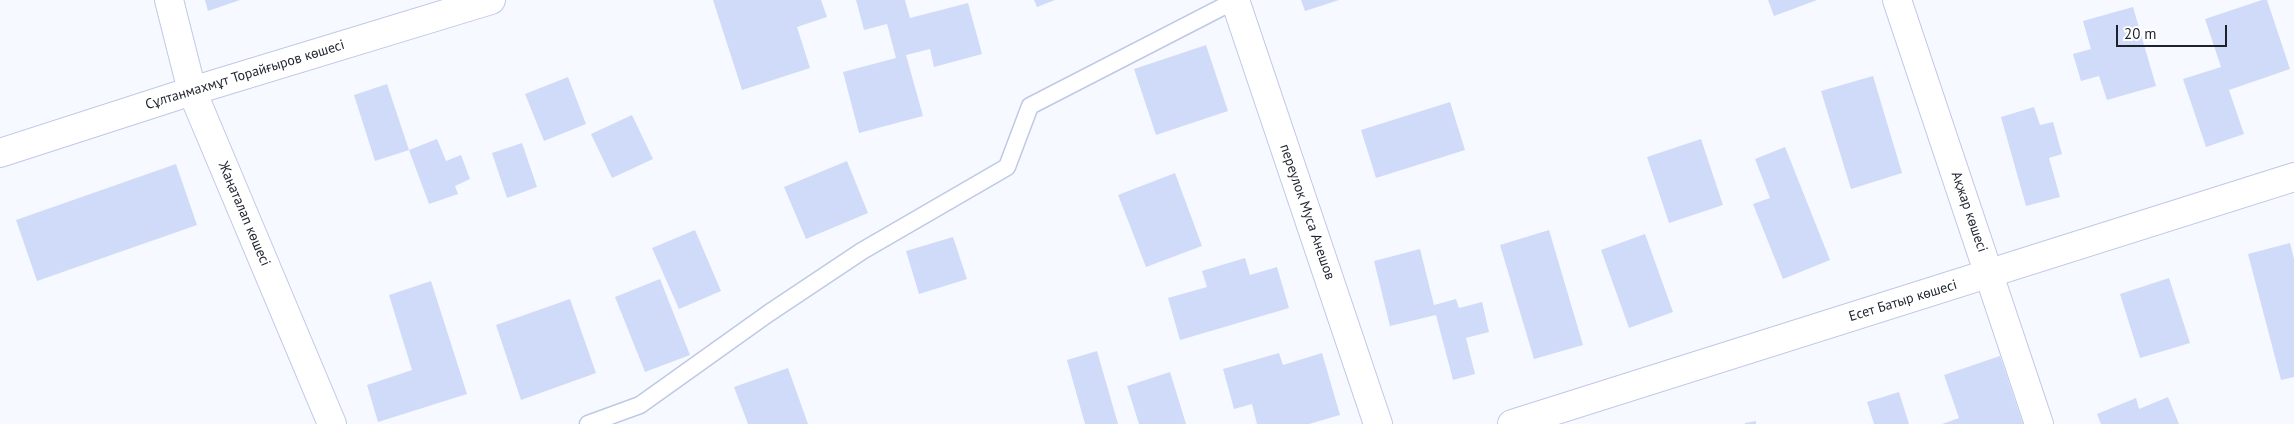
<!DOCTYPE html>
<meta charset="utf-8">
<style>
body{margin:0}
#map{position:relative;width:2294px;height:424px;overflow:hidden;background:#f6f9ff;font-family:"PT Sans",sans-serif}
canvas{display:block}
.scale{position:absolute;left:2116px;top:25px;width:111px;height:22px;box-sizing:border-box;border:2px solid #1e222d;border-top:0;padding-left:6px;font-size:15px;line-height:18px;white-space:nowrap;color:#1e222d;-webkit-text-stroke:4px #fff;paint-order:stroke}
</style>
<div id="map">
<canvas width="2294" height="424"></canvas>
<div class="scale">20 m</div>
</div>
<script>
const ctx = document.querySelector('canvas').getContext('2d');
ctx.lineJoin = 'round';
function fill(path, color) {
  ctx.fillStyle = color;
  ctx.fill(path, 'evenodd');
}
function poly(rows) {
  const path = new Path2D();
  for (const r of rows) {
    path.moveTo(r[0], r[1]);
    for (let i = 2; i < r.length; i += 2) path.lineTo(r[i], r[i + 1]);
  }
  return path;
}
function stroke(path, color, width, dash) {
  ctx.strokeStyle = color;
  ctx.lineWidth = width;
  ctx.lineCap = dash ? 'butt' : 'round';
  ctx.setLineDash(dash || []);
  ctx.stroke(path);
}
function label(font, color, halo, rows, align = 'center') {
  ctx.font = font + ' "PT Sans",sans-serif';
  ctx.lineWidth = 4.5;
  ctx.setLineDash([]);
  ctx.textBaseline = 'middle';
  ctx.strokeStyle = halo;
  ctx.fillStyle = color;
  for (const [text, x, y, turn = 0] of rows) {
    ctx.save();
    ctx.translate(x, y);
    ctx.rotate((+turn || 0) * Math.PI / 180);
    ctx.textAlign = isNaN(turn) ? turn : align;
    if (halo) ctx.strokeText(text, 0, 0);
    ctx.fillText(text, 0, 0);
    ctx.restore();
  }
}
const building = poly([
 [205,0,240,0,208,11],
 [713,0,821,0,827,17,797,27,810,68,742,90],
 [856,0,905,0,910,18,968,3,982,54,934,67,930,49,906,55,923,116,859,133,843,72,896,58,887,24,864,30],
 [1034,0,1055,0,1037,7],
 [1301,0,1339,0,1305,11],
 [1768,0,1817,0,1774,16],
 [2262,0,2267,0,2290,69,2229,90,2244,134,2206,147,2183,79,2221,67,2205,19],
 [2133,7,2156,86,2107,100,2099,76,2081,81,2073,54,2091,49,2083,21],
 [1206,45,1228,111,1156,135,1134,69],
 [1873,76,1902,173,1851,189,1821,91],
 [568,77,586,124,544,141,525,94],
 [387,84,409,150,375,161,354,95],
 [1450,102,1465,150,1376,178,1361,130],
 [2034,107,2040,125,2053,122,2062,154,2049,158,2060,197,2026,206,2001,117],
 [632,115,653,159,612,178,591,134],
 [437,139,446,161,461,155,470,179,455,186,458,194,429,204,409,150],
 [1701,139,1723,205,1669,223,1647,157],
 [522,143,537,187,507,198,492,153],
 [1785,147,1830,260,1783,279,1753,204,1770,198,1755,159],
 [847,161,868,213,806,239,784,187],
 [176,164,197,225,37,281,16,220],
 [1175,173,1202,246,1146,267,1118,195],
 [695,230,721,291,679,309,652,248],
 [1549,230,1583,345,1534,359,1500,245],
 [1645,234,1673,312,1629,328,1601,250],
 [953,237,967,279,919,294,906,251],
 [2290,243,2294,259,2294,377,2281,380,2248,254],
 [1420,249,1434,305,1456,299,1459,308,1482,302,1489,332,1466,338,1475,374,1453,380,1436,315,1390,326,1374,261],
 [1245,258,1250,275,1277,267,1289,308,1180,340,1168,298,1207,287,1202,271],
 [2169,278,2190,343,2140,358,2120,294],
 [660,279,690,355,645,372,615,297],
 [431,281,467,394,378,422,367,385,412,370,389,295],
 [570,299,596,373,521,400,496,325],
 [1097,351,1118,424,1085,424,1067,360],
 [1279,353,1283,365,1322,353,1340,415,1309,424,1257,424,1252,404,1234,409,1223,369],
 [2000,356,2023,424,1942,424,1959,418,1944,375],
 [788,368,808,424,748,424,734,387],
 [1170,372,1186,424,1139,424,1127,386],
 [1899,392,1909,424,1874,424,1867,402],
 [2168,397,2179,424,2101,424,2097,414,2136,398,2139,409],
 [1756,421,1756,424,1745,424,1745,423]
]);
const lane = poly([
 [588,424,640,405,769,313,862,251,1007,167,1030,106,1236,0]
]);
const street = poly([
 [169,0,192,91,332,424],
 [1235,0,1378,424],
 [1897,0,2039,424],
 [0,153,192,91,491,0]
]);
const secondary = poly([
 [1512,424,2294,177]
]);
const streetNames = [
 ["Сұлтанмахмұт Торайғыров көшесі",245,75,-17],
 ["переулок Муса Анешов",1307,212,71],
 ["Ақжар көшесі",1969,212,71],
 ["Жаңаталап көшесі",244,214,67],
 ["Есет Батыр көшесі",1903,301,-17]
];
fill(building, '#cfdbf9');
stroke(lane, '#bec9e6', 19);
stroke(street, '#bec9e6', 30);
stroke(secondary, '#bec9e6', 30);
stroke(lane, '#fff', 16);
stroke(street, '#fff', 28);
stroke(secondary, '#fff', 28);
label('14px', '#1e222d', '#fff', streetNames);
</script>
